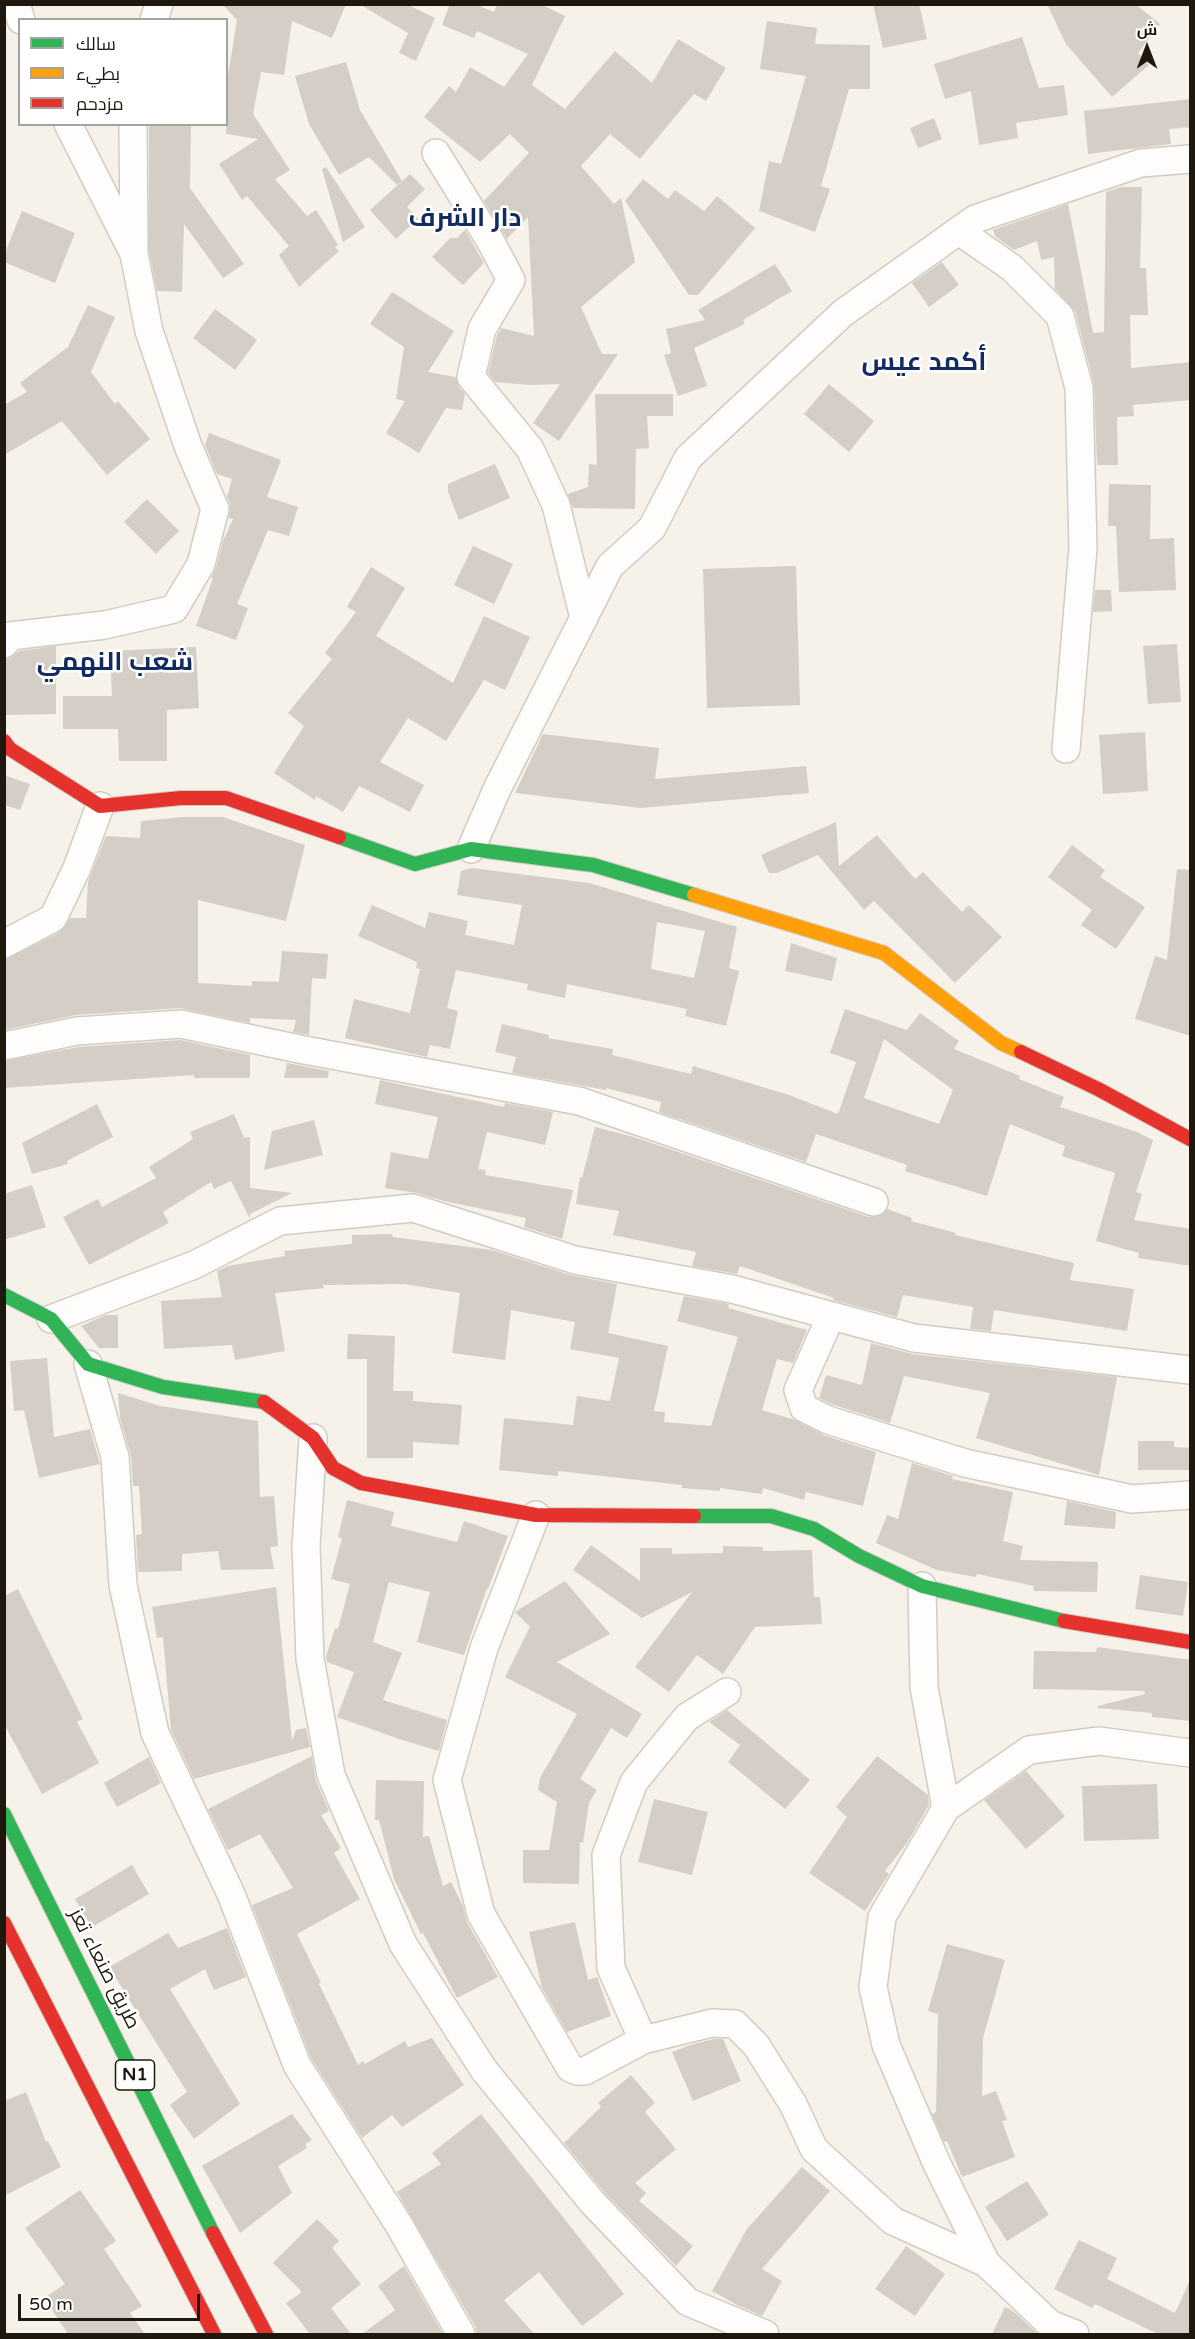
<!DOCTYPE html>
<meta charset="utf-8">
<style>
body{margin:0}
#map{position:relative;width:1195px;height:2339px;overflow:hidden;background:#f6f1e9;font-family:"Varela Round",Cairo,sans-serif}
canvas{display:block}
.frame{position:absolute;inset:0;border:6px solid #1e180f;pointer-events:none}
.legend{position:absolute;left:18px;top:18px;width:210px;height:108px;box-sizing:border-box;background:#fff;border:2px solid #a5a39f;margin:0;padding:8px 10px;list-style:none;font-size:18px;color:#1e180f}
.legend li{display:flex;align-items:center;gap:12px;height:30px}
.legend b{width:30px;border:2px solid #a5a39f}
.north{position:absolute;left:1117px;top:18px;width:60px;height:60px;-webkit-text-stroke:4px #fff;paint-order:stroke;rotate:0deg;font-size:16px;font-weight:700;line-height:24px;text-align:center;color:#1e180f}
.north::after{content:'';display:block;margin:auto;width:21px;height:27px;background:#1e180f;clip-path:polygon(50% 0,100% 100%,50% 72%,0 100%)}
.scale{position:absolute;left:18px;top:2294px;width:182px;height:27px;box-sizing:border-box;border:3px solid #1e180f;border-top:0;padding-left:8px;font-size:18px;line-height:21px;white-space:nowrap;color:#1e180f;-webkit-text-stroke:4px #fff;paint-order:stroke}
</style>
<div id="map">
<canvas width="1195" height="2339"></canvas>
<div class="frame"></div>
<ul class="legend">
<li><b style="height:8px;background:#30b455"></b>سالك</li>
<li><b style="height:8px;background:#ff9f0a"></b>بطيء</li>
<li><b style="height:8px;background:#e5322d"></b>مزدحم</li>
</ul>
<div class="north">ش</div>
<div class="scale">50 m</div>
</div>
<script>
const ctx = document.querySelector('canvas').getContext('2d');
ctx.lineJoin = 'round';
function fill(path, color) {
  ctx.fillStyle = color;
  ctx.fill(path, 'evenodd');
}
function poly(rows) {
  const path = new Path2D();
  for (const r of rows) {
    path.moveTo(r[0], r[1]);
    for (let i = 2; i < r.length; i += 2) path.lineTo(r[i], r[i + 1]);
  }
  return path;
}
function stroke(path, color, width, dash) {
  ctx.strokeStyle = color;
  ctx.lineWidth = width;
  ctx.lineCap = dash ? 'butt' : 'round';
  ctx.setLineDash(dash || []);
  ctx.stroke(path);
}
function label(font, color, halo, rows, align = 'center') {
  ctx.font = font + ' "Varela Round",Cairo,sans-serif';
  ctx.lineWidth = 5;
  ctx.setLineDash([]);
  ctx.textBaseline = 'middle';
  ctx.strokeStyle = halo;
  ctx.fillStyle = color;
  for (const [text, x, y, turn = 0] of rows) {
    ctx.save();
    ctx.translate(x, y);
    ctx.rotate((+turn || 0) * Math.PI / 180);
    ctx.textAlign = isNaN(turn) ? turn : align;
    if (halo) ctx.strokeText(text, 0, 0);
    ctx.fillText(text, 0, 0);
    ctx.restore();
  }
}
const building = poly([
 [222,4,346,4,332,38,292,21,284,75,261,72,253,114,290,170,275,179,307,216,316,210,338,245,335,247,339,251,299,287,279,255,289,246,247,196,242,200,219,164,258,139,226,134,226,88,237,20],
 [359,4,406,4,435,18,416,61,399,53,408,33],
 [450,4,475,4,494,12,497,4,540,4,565,16,532,85,565,109,615,51,652,83,678,39,726,68,706,101,694,94,640,159,610,134,581,166,614,204,621,198,635,262,581,307,602,354,618,354,559,441,533,423,560,384,530,385,495,382,488,373,497,335,501,328,534,336,528,217,507,239,484,201,529,153,510,134,480,162,424,117,449,86,456,92,470,67,504,87,528,54,477,31,474,38,442,25],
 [873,4,919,4,927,39,883,48],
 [1047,4,1135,4,1160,24,1138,53,1149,65,1112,97,1066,44],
 [767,21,817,28,815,44,870,45,870,89,849,89,821,186,830,189,815,232,759,211,769,161,781,164,806,76,760,69],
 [1022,37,1039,88,1064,85,1068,115,1016,123,1018,138,979,145,971,91,945,99,934,64],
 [346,62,360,110,402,181,397,185,369,157,339,175,309,124,295,76],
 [1191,99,1191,127,1169,129,1171,144,1088,154,1084,111],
 [934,118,942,139,918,148,910,128],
 [149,124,191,124,190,188,244,264,223,278,184,224,182,292,157,291,149,251],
 [326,167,365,227,343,242,322,169],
 [410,174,425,189,407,207,418,219,396,239,370,210],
 [643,179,668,199,675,190,704,211,717,196,755,228,698,295,689,295,625,201],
 [1121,187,1142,187,1140,268,1146,268,1148,315,1130,315,1131,368,1191,362,1191,400,1133,405,1134,416,1117,417,1118,465,1097,465,1094,384,1075,311,1055,289,1054,257,1041,260,1037,241,1014,250,996,237,993,230,1068,204,1093,333,1104,332,1106,192],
 [22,211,75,233,55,283,4,262,4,255],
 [465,230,484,263,463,285,432,257,450,238,457,238],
 [942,262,959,285,929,307,912,283],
 [775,264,792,291,743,320,745,324,694,348,707,386,678,396,664,355,671,353,666,329,705,320,698,310],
 [392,292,454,331,428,372,456,377,459,387,465,394,462,410,446,408,419,453,386,433,405,401,396,399,404,347,370,324],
 [88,305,115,317,91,372,115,404,118,401,150,439,107,475,62,421,4,455,4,405,27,392,20,383,68,347],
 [215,309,257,340,235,370,193,338],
 [829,384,874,421,849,452,804,414],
 [595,394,673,394,673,416,647,416,649,448,636,449,635,509,573,508,568,494,588,487,589,464,597,465],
 [209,433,281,460,267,497,298,507,289,536,268,530,237,604,248,608,236,640,196,626,213,578,211,578,216,568,223,541,233,519,229,518,230,504,227,497,232,479,217,474,205,445],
 [495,464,510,498,459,520,448,492,448,484],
 [1109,484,1151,485,1150,539,1174,538,1176,590,1119,592,1116,526,1108,526],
 [147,499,179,531,156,554,124,522],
 [473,546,513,564,494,604,454,585],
 [796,566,800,705,707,708,703,569],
 [371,567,405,588,376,636,453,683,484,616,530,637,505,690,484,680,446,741,408,718,380,762,424,785,410,812,359,786,343,812,316,796,315,800,274,773,304,726,288,713,332,659,325,653,356,612,347,607],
 [1095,590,1111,590,1112,611,1093,612],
 [1177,644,1181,702,1148,704,1143,646],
 [56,646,56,714,4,715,4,659,11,658,19,651],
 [196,647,199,708,167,710,167,761,119,761,118,729,63,729,63,696,112,696,110,651],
 [1145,732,1148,791,1103,794,1099,735],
 [543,734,659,748,655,779,806,766,809,793,641,808,515,793],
 [4,775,30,784,20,810,4,805],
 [182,817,223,817,305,845,286,921,198,900,198,983,252,986,252,981,279,982,282,951,328,954,326,979,312,978,309,1035,293,1032,296,1020,250,1018,250,1023,180,1008,76,1015,4,1030,4,960,60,932,70,918,86,918,88,882,106,836,140,838,141,821],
 [836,822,839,866,877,835,915,879,923,872,962,912,969,905,1002,937,955,983,874,901,864,910,818,855,777,873,769,873,761,855],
 [1072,845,1105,870,1100,877,1145,907,1116,949,1081,925,1092,910,1048,877],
 [472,868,589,883,737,927,729,968,739,971,726,1026,685,1016,687,1009,567,984,565,998,527,990,528,984,456,970,447,1008,458,1011,450,1049,430,1045,427,1057,345,1038,354,999,410,1013,420,969,416,968,417,962,358,936,372,905,425,928,429,912,468,921,465,935,514,945,522,905,457,895,461,871],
 [657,922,705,931,694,978,651,969],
 [1177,869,1191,870,1191,1036,1135,1019,1155,956,1167,960],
 [791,943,837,958,832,981,785,971],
 [845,1009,907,1030,920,1013,959,1041,954,1049,1020,1076,1019,1079,1064,1097,1060,1107,1137,1132,1153,1140,1136,1192,1142,1194,1134,1220,1191,1229,1191,1266,1138,1258,1139,1253,1096,1241,1115,1173,1062,1156,1065,1146,1010,1124,987,1196,905,1171,907,1165,816,1134,806,1162,659,1112,661,1102,606,1088,606,1090,512,1073,516,1057,495,1052,502,1024,549,1035,548,1038,613,1049,612,1055,691,1074,693,1066,789,1095,838,1114,856,1062,830,1053],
 [884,1039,953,1090,939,1124,864,1098],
 [180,1040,250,1055,250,1078,194,1078,194,1075,4,1088,4,1061,79,1047],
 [287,1063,329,1071,328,1078,284,1078],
 [380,1080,504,1107,505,1103,553,1112,545,1145,487,1132,478,1169,486,1170,485,1175,573,1190,562,1239,524,1227,526,1218,444,1201,417,1193,385,1188,391,1152,428,1159,438,1117,375,1104],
 [97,1104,113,1137,67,1161,68,1164,32,1174,22,1143],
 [234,1114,244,1138,250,1137,250,1188,292,1193,250,1214,250,1219,231,1181,214,1189,211,1182,163,1212,169,1223,89,1265,63,1217,98,1199,102,1207,156,1178,149,1167,193,1139,190,1132],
 [314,1120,323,1155,264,1170,272,1131],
 [595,1127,634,1137,869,1217,878,1217,887,1209,912,1218,911,1221,956,1233,955,1235,1074,1263,1070,1280,1134,1289,1127,1331,994,1310,991,1331,970,1329,973,1307,903,1295,897,1317,833,1300,834,1298,740,1266,737,1274,692,1266,696,1252,613,1235,619,1211,576,1204,580,1177,582,1178],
 [32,1185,46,1227,4,1240,4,1194],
 [392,1234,393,1237,492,1250,570,1275,617,1284,608,1333,668,1346,654,1411,665,1412,664,1422,711,1426,738,1337,677,1321,684,1296,729,1304,728,1308,807,1330,793,1363,777,1359,762,1410,795,1420,823,1435,876,1452,863,1506,806,1492,804,1500,763,1488,762,1494,720,1488,720,1491,682,1488,682,1485,558,1471,558,1476,499,1470,504,1418,573,1425,577,1396,610,1401,619,1358,570,1349,575,1322,511,1310,505,1360,452,1353,460,1293,404,1284,323,1285,324,1288,275,1293,285,1351,235,1360,232,1345,164,1349,161,1301,222,1297,217,1271,228,1266,285,1256,284,1251,352,1244,352,1235],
 [106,1315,118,1315,118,1348,99,1348,81,1326],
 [348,1334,395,1336,393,1391,413,1391,413,1401,462,1405,459,1445,413,1442,413,1458,367,1458,367,1359,347,1359],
 [871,1343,912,1354,1117,1377,1099,1475,976,1438,990,1393,904,1376,890,1423,834,1405,819,1398,826,1375,862,1385],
 [47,1358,54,1437,90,1429,100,1464,39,1478,24,1410,14,1411,10,1361],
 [118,1393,160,1406,258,1421,260,1497,274,1496,278,1546,270,1547,274,1569,221,1570,218,1551,182,1554,182,1571,138,1572,136,1535,142,1534,139,1486,133,1486,131,1456,120,1418],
 [1138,1441,1174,1441,1174,1447,1191,1448,1191,1470,1138,1470],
 [912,1463,953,1476,952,1479,1013,1492,1003,1541,1023,1546,1020,1560,1098,1562,1097,1592,1033,1591,1034,1586,977,1574,976,1577,937,1570,876,1543,887,1515,898,1519],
 [347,1500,394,1512,391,1526,457,1542,464,1521,508,1536,488,1589,487,1588,464,1655,417,1642,430,1592,389,1582,373,1642,402,1653,383,1700,447,1720,439,1751,402,1740,337,1717,354,1672,327,1662,326,1657,335,1628,338,1629,350,1584,331,1579,342,1538,338,1537],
 [1067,1501,1116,1512,1115,1529,1064,1525],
 [591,1545,640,1581,640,1548,672,1548,672,1554,723,1553,723,1546,763,1547,763,1551,812,1550,814,1597,820,1597,822,1624,755,1627,723,1674,697,1655,669,1692,635,1667,692,1592,642,1618,573,1570],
 [1140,1575,1188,1582,1183,1616,1135,1609],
 [565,1581,610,1634,557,1662,642,1714,627,1738,611,1728,580,1779,597,1790,589,1803,583,1843,580,1842,579,1884,523,1883,523,1850,549,1850,557,1802,538,1790,540,1778,577,1714,505,1677,530,1627,515,1612],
 [276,1587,292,1741,296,1730,306,1728,310,1747,194,1779,171,1730,163,1637,157,1638,152,1607],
 [18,1589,83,1719,77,1722,99,1763,42,1794,4,1724,4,1596],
 [1097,1647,1191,1660,1191,1721,1152,1717,1152,1713,1098,1708,1098,1706,1145,1694,1144,1691,1033,1689,1034,1651,1096,1652],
 [727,1710,810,1780,785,1809,728,1762,740,1745,709,1722],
 [312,1756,316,1781,329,1811,321,1815,341,1848,334,1853,360,1899,297,1934,321,1983,319,1984,358,2065,363,2061,365,2064,405,2041,408,2047,432,2038,464,2085,402,2127,392,2115,362,2138,311,2058,252,1905,293,1888,260,1834,228,1850,208,1809],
 [877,1756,928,1795,929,1805,907,1843,885,1871,889,1874,865,1911,809,1873,847,1817,836,1807],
 [149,1757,161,1783,117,1807,104,1783],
 [1026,1771,1065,1816,1026,1849,984,1800],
 [376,1780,424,1781,423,1837,429,1836,443,1886,451,1882,463,1906,467,1922,498,1977,457,1998,423,1933,421,1934,394,1879,379,1820,375,1820],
 [1157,1784,1159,1839,1084,1841,1082,1786],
 [654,1799,708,1812,692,1875,638,1862],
 [132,1865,149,1894,92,1927,75,1899],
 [575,1922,588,1980,597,1977,611,2016,567,2032,542,1988,529,1932],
 [227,1928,246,1977,214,1990,205,1969,170,1989,240,2104,194,2139,170,2105,187,2092,109,1967,168,1933,178,1948],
 [947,1944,1005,1960,983,2038,982,2096,996,2091,1007,2120,1002,2121,1015,2157,962,2177,947,2141,944,2142,932,2114,936,2112,938,2014,928,2011],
 [714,2039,723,2039,741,2081,693,2101,672,2052,690,2045],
 [631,2075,655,2103,645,2112,676,2149,635,2183,646,2193,639,2201,693,2246,676,2266,604,2192,564,2143,601,2107,598,2103],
 [26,2092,46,2142,48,2141,61,2167,4,2196,4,2101],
 [292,2114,312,2140,305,2144,307,2148,278,2166,292,2193,240,2233,202,2166],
 [481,2114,624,2294,582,2326,539,2272,504,2300,534,2334,477,2334,475,2326,397,2192,441,2164,432,2153],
 [802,2167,830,2191,762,2269,782,2281,762,2316,737,2305,712,2291,747,2229],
 [1027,2181,1049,2215,1007,2241,985,2207],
 [80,2190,116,2241,104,2249,142,2306,130,2313,145,2334,68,2334,44,2298,65,2284,25,2228],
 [317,2219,339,2241,332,2248,361,2284,331,2308,351,2334,310,2334,286,2303,302,2292,273,2263],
 [1079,2240,1117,2258,1107,2279,1175,2313,1191,2278,1191,2334,1158,2334,1095,2304,1092,2308,1054,2289],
 [906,2246,945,2274,915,2316,875,2289],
 [404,2266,443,2334,362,2334,395,2310,378,2286],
 [1005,2307,1013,2311,1038,2334,992,2334]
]);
const street = poly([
 [16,4,21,20],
 [154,20,159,4],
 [133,124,134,249],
 [436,153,491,242,511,280,482,329,471,377,530,449,556,505,584,618],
 [959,231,1012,268,1060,316,1079,388,1083,548,1066,749],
 [4,644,10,636,105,625,174,609,201,564,215,509,188,446,149,331,134,254,68,124],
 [471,849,497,789,610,566,652,528,688,458,843,313,975,219,1141,163,1190,159],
 [4,944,53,918,77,868,100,806],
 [4,1046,77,1031,181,1024,299,1049,579,1101,874,1202],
 [831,1316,798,1390,804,1408,828,1420,965,1463,1132,1499,1190,1495],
 [51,1319,194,1265,280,1221,413,1208,575,1260,732,1289,914,1338,1190,1370],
 [88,1364,115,1457,123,1585,155,1733,231,1894,297,2065,399,2225,461,2334],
 [313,1438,306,1546,310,1659,331,1775,403,1944,484,2070,592,2202,688,2302,765,2334],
 [536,1515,484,1648,447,1780,481,1914,570,2068,577,2071,585,2071,643,2040,712,2023,735,2024,756,2045,793,2104,814,2149,893,2221,986,2263],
 [922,1586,924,1687,946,1808],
 [643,2040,611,1968,606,1855,634,1782,687,1717,727,1692],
 [1075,2334,1050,2324,986,2263,936,2162,886,2045,873,1987,882,1917,946,1808,1029,1750,1099,1741,1190,1753]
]);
const fast = poly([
 [339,837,415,864,471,849,593,865,694,895],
 [4,1295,51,1319,88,1364,163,1387,264,1402],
 [694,1516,771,1516,814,1529,859,1556,922,1586,1064,1621],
 [4,1814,213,2233]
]);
const slow = poly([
 [694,895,884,953,1001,1043,1021,1052]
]);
const jam = poly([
 [4,741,10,749,100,806,181,798,226,798,339,837],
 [1021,1052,1098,1089,1190,1139],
 [264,1402,313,1438,333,1468,361,1483,536,1515,694,1516],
 [1064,1621,1190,1642],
 [4,1923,214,2334],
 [213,2233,266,2334]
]);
const shields = [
 [135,2075,39]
];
const shieldNames = [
 ["N1",135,2075]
];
const streetNames = [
 ["طريق صنعاء تعز",104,1969,63]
];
const districtNames = [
 ["دار الشرف",465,219],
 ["أكمد عيس",924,363],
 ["شعب النهمي",115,663]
];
fill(building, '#d4cec6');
stroke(street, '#d1ccc3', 30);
stroke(fast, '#d1ccc3', 16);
stroke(slow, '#d1ccc3', 16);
stroke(jam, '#d1ccc3', 16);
stroke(street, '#fefdfc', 27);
stroke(fast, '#30b455', 14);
stroke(slow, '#ff9f0a', 14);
stroke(jam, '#e5322d', 14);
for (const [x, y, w] of shields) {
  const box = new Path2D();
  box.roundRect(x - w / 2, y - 15, w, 30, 4.5);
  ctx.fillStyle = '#fff';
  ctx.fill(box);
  stroke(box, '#1e180f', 1.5);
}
label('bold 18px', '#1e180f', null, shieldNames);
label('20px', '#1e180f', '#fff', streetNames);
label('bold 26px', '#122b60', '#fff', districtNames);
</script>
